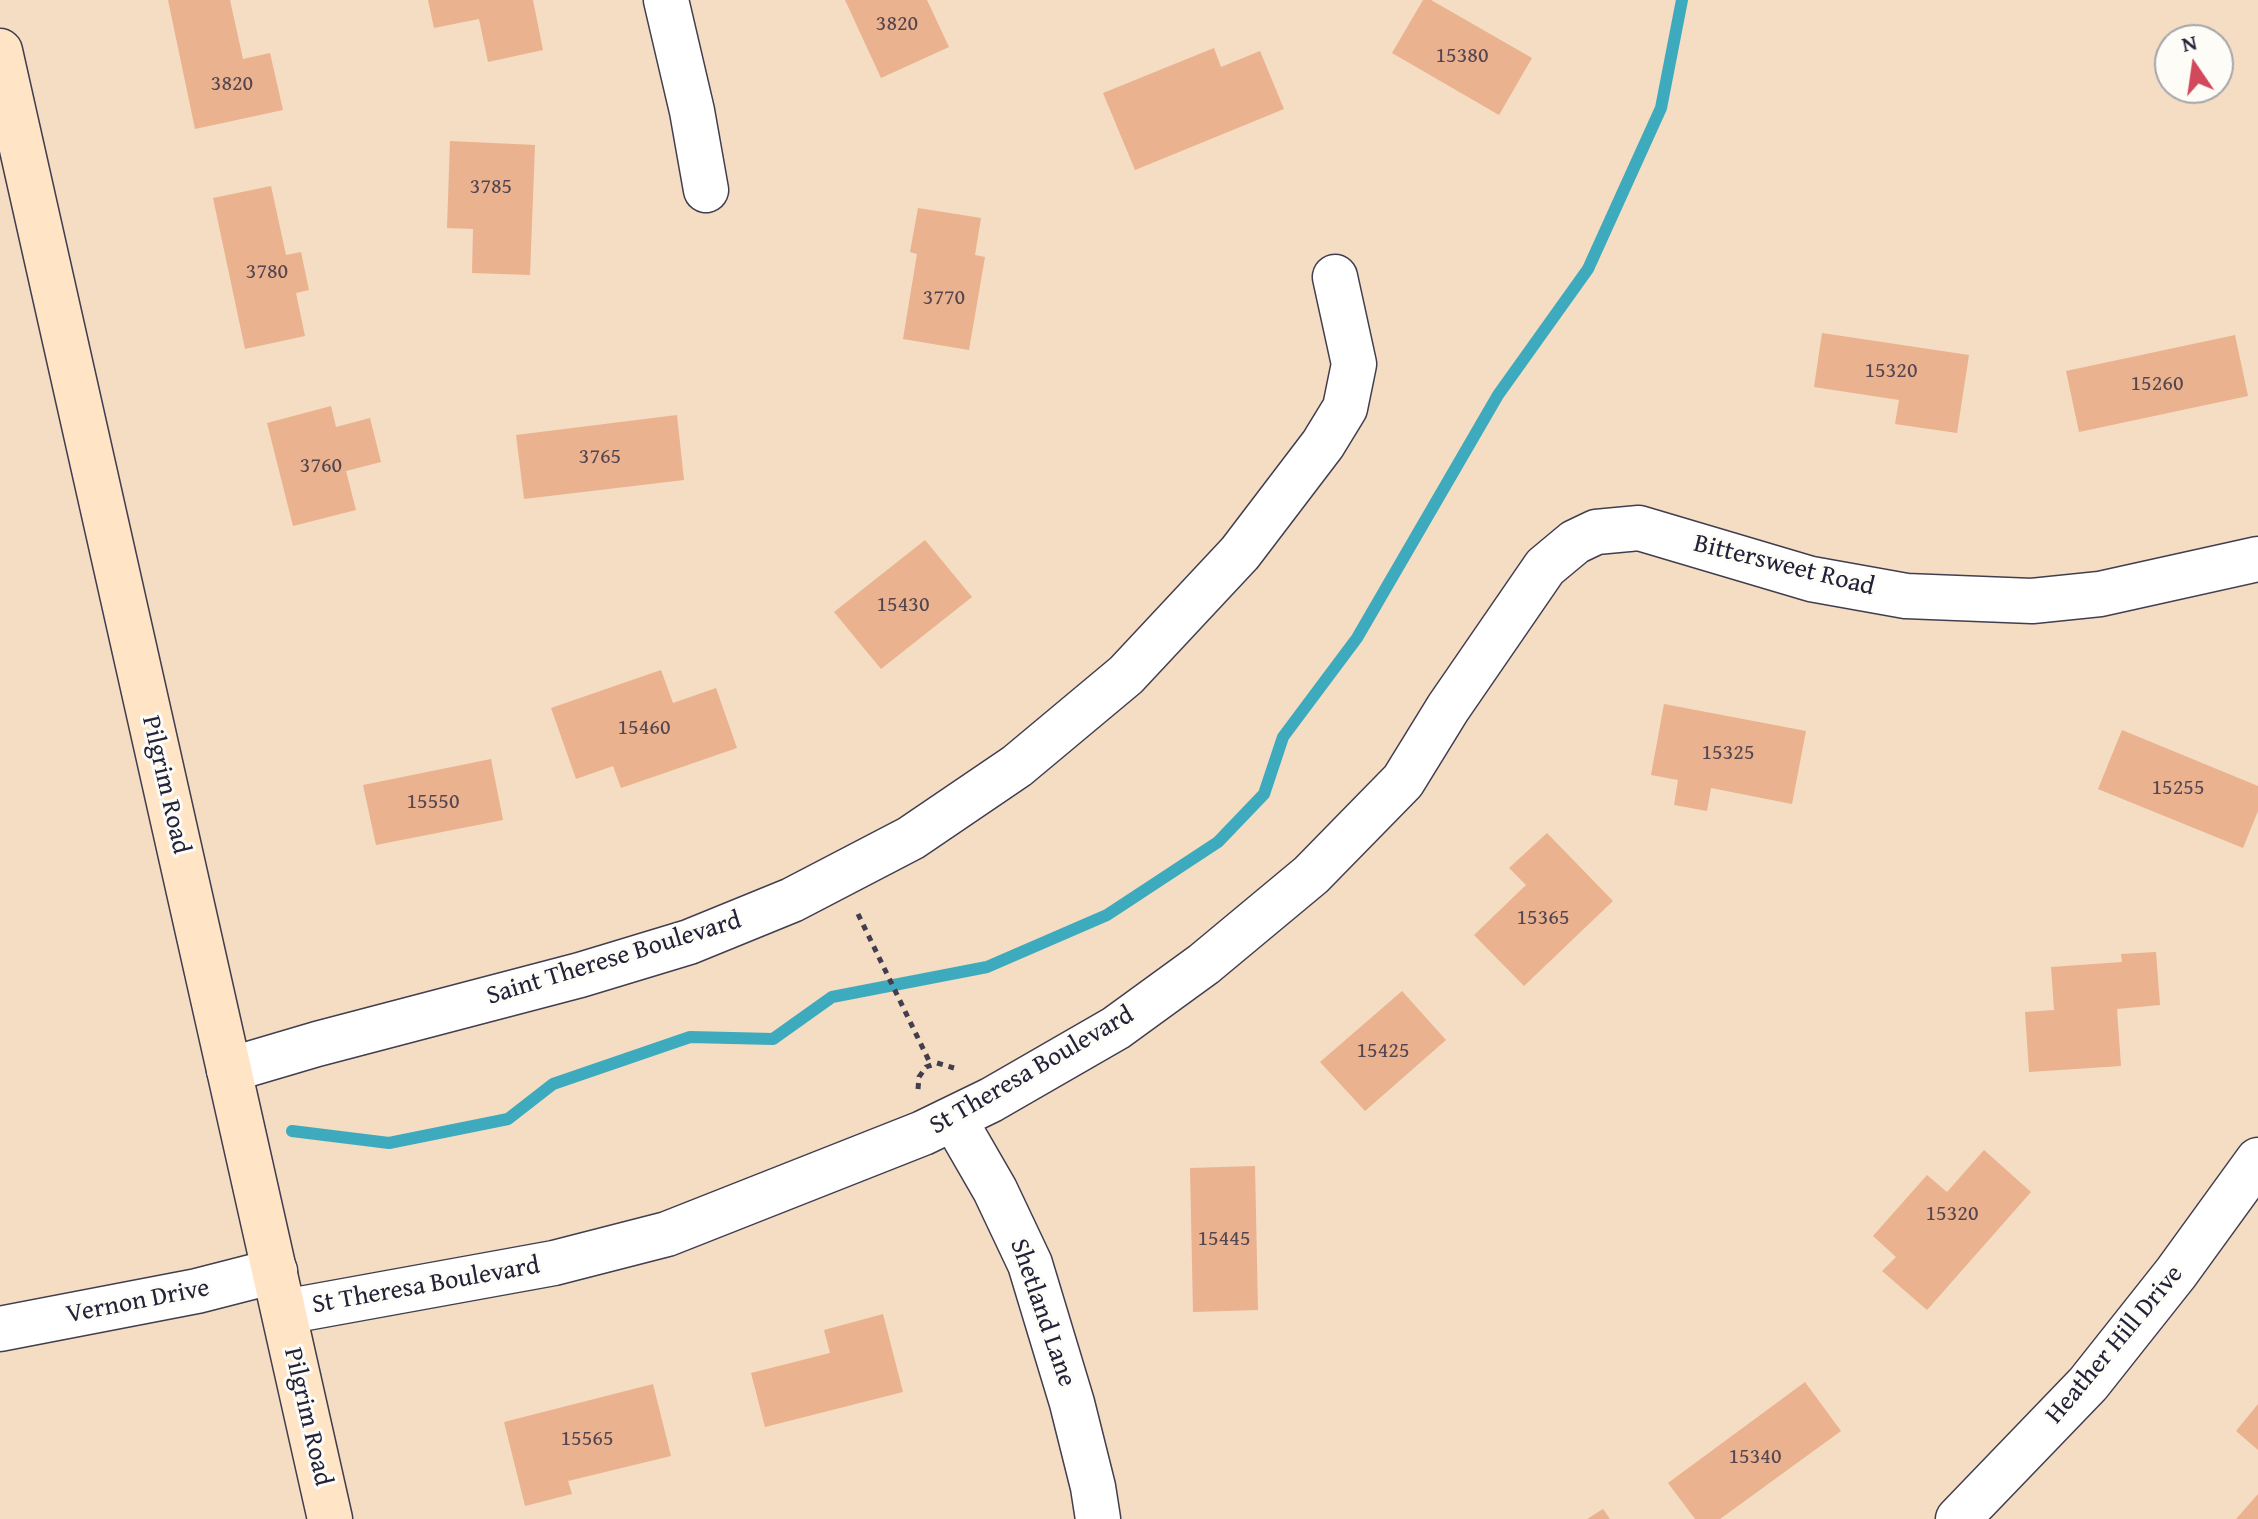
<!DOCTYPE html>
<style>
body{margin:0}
#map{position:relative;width:2258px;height:1519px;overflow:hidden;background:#f4ddc2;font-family:"Gentium Book Plus",serif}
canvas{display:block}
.north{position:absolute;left:2154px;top:24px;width:80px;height:80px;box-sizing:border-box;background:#fdfcf7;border:2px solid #a5a5ac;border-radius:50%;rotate:347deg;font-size:22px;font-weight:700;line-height:32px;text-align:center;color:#22223b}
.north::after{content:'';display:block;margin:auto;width:28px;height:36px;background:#d1495b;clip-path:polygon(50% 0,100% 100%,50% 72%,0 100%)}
</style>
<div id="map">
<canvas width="2258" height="1519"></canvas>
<div class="north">N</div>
</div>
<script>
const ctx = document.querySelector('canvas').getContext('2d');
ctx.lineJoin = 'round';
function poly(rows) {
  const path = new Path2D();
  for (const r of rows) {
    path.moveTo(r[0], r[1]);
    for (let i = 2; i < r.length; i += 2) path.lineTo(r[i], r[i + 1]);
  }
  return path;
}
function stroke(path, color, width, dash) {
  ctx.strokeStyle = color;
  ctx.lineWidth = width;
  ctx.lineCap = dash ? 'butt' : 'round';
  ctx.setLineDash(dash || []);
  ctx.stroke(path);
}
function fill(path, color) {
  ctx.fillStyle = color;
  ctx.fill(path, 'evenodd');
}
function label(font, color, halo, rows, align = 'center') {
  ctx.font = font + ' "Gentium Book Plus",serif';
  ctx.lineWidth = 6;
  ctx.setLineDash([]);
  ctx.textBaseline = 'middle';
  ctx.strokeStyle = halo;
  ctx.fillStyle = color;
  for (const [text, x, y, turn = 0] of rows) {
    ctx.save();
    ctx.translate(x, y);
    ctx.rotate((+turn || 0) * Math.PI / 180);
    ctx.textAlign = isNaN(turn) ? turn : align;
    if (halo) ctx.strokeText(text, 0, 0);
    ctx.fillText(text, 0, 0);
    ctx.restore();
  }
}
const stream = poly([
 [292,1131,389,1143,508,1119,553,1084,690,1037,773,1039,832,997,987,967,1107,915,1218,842,1264,794,1283,737,1357,638,1498,395,1588,269,1661,108,1682,0]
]);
const building = poly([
 [168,0,230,0,243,59,270,53,283,110,195,129],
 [428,0,533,0,543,50,488,62,479,19,434,28],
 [845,0,927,0,949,47,881,78],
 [1423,0,1431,0,1532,58,1499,115,1392,53],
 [1214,48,1221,67,1260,51,1284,109,1135,170,1103,93],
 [450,141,535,145,530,275,472,273,473,229,447,228],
 [271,186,286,255,301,252,309,290,296,293,305,336,245,349,213,198],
 [918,208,981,218,975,255,985,257,969,350,903,339,917,254,910,252],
 [1822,333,1969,355,1957,433,1895,424,1899,400,1814,387],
 [2235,335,2248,396,2079,432,2066,371],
 [331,406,336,427,370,418,381,462,346,471,356,510,293,526,267,423],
 [677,415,684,480,524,499,516,435],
 [925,540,972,597,881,669,834,612],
 [661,670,673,703,716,688,737,748,621,788,613,766,576,779,551,708],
 [1664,704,1806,731,1792,804,1711,788,1707,811,1674,805,1678,780,1651,775],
 [2122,730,2258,786,2258,811,2243,848,2098,789],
 [491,759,503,820,376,845,363,785],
 [1547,833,1613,901,1524,986,1474,935,1526,885,1509,868],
 [2156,952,2160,1005,2117,1009,2121,1066,2029,1072,2025,1012,2054,1010,2051,967,2122,962,2121,954],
 [1402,991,1446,1040,1365,1111,1320,1062],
 [1984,1150,2031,1192,1927,1310,1882,1271,1896,1257,1873,1236,1927,1175,1947,1192],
 [1255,1166,1258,1310,1193,1312,1190,1168],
 [883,1314,903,1392,765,1427,751,1373,830,1353,824,1330],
 [1805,1382,1841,1431,1720,1519,1695,1519,1668,1483],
 [653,1384,671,1456,568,1481,572,1494,525,1506,504,1422],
 [2258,1404,2258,1450,2236,1431],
 [2258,1494,2258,1519,2236,1519],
 [1603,1509,1610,1519,1587,1519]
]);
const path = poly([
 [858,914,931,1065],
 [918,1089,919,1077,926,1067,937,1063,954,1068]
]);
const street = poly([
 [666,0,692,111,706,190],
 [229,1070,317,1044,580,975,689,942,792,900,911,838,1017,766,1126,675,1240,553,1323,444,1345,408,1354,364,1335,277],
 [954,1119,995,1190,1030,1264,1072,1403,1093,1487,1098,1519],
 [284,1312,554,1263,667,1234,923,1133,991,1100,1116,1028,1204,964,1311,875,1403,781,1448,708,1545,567,1575,542,1596,532,1639,528,1811,579,1906,596,2032,601,2100,594,2258,559],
 [0,1329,197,1291,275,1271],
 [1958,1519,2088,1384,2176,1273,2258,1160]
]);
const secondary = poly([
 [0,51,330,1519]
]);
const numberNames = [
 ["3820",897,24],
 ["15380",1462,56],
 ["3820",232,84],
 ["3785",491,187],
 ["3780",267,272],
 ["3770",944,298],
 ["15320",1891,371],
 ["15260",2157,384],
 ["3765",600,457],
 ["3760",321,466],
 ["15430",903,605],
 ["15460",644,728],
 ["15325",1728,753],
 ["15255",2178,788],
 ["15550",433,802],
 ["15365",1543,918],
 ["15425",1383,1051],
 ["15320",1952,1214],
 ["15445",1224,1239],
 ["15565",587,1439],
 ["15340",1755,1457]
];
const streetNames = [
 ["Bittersweet Road",1784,566,14],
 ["Pilgrim Road",165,785,77],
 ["Saint Therese Boulevard",614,959,-17],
 ["St Theresa Boulevard",1032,1071,-30],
 ["St Theresa Boulevard",426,1286,-10],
 ["Vernon Drive",138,1302,-11],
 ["Shetland Lane",1042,1313,71],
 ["Heather Hill Drive",2115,1345,-50],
 ["Pilgrim Road",307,1417,77]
];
stroke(stream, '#3daabd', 12);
fill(building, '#eab28f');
stroke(street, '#423e4f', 47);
stroke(secondary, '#423e4f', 47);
stroke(path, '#423e4f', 5, [6, 6]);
stroke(street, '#fff', 44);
stroke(secondary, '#ffe4c6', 44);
label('22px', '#544650', null, numberNames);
label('26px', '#22223b', '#fdfcf7', streetNames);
</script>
